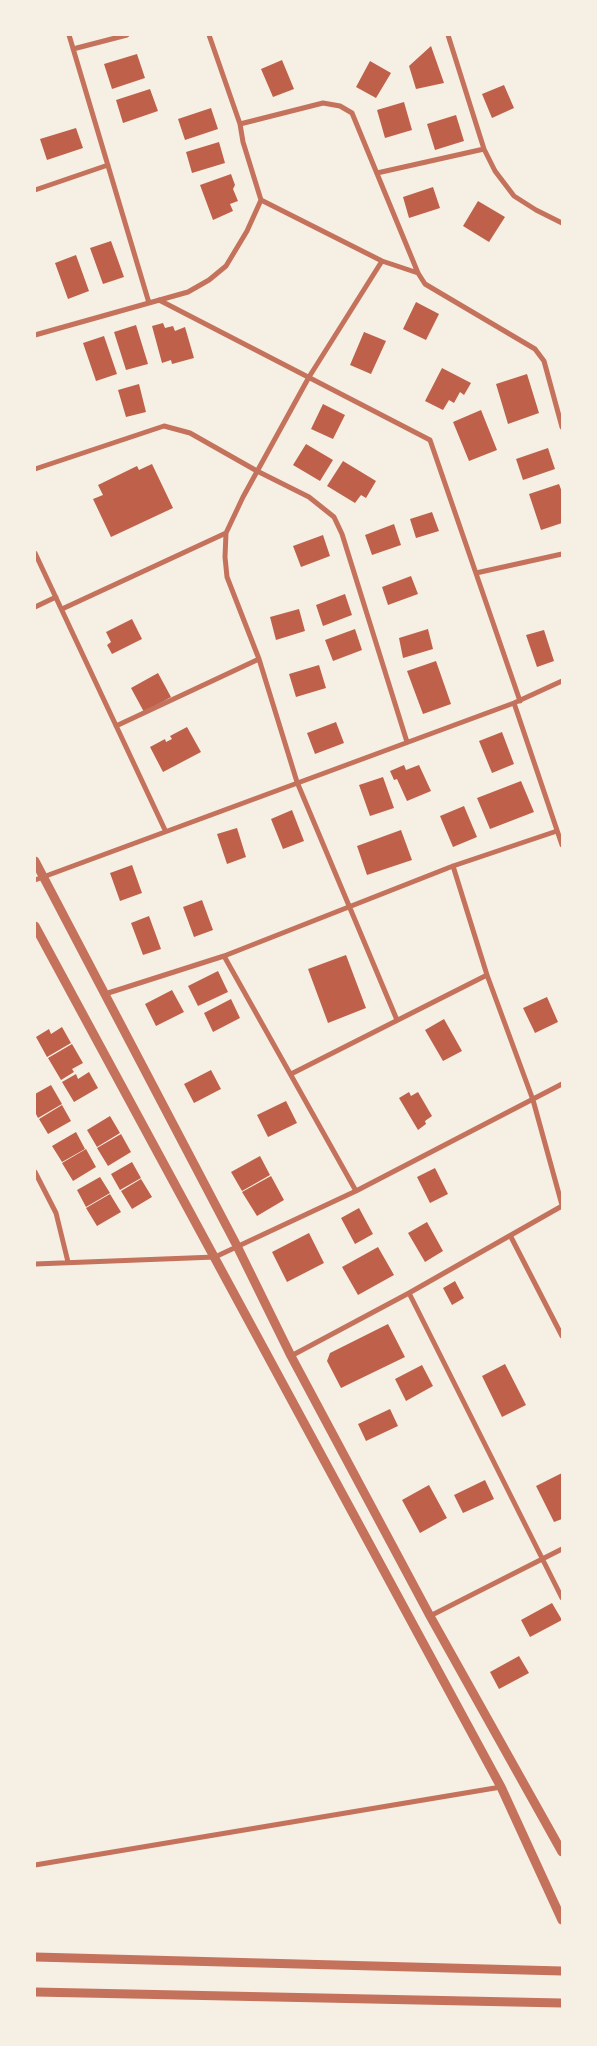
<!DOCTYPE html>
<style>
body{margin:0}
#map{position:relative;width:597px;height:2046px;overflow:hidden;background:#f6efe4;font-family:"Zilla Slab",serif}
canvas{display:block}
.frame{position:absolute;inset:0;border:36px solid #f6efe4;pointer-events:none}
</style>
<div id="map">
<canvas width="597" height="2046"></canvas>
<div class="frame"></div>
</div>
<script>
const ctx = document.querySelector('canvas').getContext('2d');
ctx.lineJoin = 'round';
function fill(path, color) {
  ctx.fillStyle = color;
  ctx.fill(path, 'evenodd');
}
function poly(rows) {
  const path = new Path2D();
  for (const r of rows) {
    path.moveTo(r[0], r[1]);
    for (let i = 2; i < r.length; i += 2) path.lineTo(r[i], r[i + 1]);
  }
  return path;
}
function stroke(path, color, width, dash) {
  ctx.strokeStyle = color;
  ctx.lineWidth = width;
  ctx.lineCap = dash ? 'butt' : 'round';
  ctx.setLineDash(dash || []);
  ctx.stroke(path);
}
const building = poly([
 [431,46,444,83,416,89,409,66],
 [137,54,145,78,112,89,104,64],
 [282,60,294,89,273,97,261,69],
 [370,61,391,73,376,98,356,87],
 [504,85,514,108,492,118,482,94],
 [150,89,158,111,123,123,116,100],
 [404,102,412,130,385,138,377,110],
 [211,108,218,129,185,140,178,119],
 [456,115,464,141,435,150,427,124],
 [76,128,83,148,47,160,40,139],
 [219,142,225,163,192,173,186,152],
 [231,174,235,185,233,189,238,201,230,204,233,211,213,220,200,185],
 [433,187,440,208,409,218,403,197],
 [478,201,505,217,489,242,463,226],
 [111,241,124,277,103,284,90,248],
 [76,255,89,291,68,299,55,263],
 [416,302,439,314,426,340,403,329],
 [163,323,165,328,173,326,175,331,185,327,194,358,172,364,171,360,162,363,152,326],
 [136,325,148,364,126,370,114,332],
 [364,332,386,341,371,374,350,365],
 [104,336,117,374,96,381,83,343],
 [442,368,471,383,464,395,460,392,454,403,449,400,443,410,425,401],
 [527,374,539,413,508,424,496,384],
 [139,384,146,412,126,417,118,390],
 [323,404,345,415,333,439,311,429],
 [481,410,497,450,469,461,453,422],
 [306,444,333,460,320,481,293,465],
 [548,448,555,469,523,480,516,459],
 [343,461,376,481,366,498,361,495,355,503,327,486],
 [152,464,173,508,111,537,93,499,103,495,98,485,137,466,139,470],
 [559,484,562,492,562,523,541,530,529,494],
 [432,512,439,531,416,538,410,519],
 [394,524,401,545,372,555,365,535],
 [323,535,330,556,301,567,293,546],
 [411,576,418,594,388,605,382,587],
 [345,594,352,615,323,626,316,605],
 [299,609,305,631,276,640,270,617],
 [132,619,142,639,112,654,107,645,111,642,106,632],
 [355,629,362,650,333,661,325,640],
 [428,629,433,649,403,658,399,638],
 [544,630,554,661,537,667,526,635],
 [436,661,451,704,423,714,407,671],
 [319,665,326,688,296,697,289,674],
 [158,673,171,697,144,712,131,688],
 [336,722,344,743,315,754,307,733],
 [187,727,201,752,163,772,150,747,165,739,166,742,172,739,170,736],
 [502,732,514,764,492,773,479,741],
 [404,765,406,770,419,765,431,791,407,801,397,779,394,780,390,771],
 [383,777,394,808,370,816,359,785],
 [521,781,534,812,490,829,477,798],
 [464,806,477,837,453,847,440,816],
 [292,810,304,841,283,849,271,819],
 [237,828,246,857,227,864,217,834],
 [401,830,412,860,367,875,357,846],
 [132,865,142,893,120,901,110,873],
 [202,900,213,930,194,937,183,907],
 [149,916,161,949,143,955,131,923],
 [346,955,366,1008,328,1023,308,969],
 [218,971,228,992,198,1006,188,986],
 [172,990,184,1012,156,1026,145,1004],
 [547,997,558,1022,535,1033,523,1008],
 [231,999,240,1018,213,1032,204,1013],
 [444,1019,462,1051,443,1061,425,1030],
 [62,1027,71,1043,47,1057,36,1037,49,1029,51,1034],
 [72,1044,83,1063,72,1069,74,1072,61,1080,48,1058],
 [211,1070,221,1089,194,1103,184,1084],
 [89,1072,98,1088,74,1102,62,1082,76,1074,78,1079],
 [51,1085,62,1104,38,1118,35,1112,35,1094],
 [409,1092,411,1096,418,1092,432,1116,425,1121,426,1124,418,1130,399,1098],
 [286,1101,297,1123,268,1137,257,1115],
 [62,1105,71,1121,48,1134,39,1119],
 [110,1116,120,1133,97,1147,87,1130],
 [76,1132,85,1149,62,1162,52,1146],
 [121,1134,131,1152,108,1166,97,1148],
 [86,1149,96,1167,73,1181,62,1163],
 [260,1156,270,1175,242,1191,231,1172],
 [132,1162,141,1178,120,1190,111,1174],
 [435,1168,448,1194,430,1203,417,1177],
 [271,1176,284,1200,257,1216,242,1192],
 [100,1177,110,1193,86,1207,77,1190],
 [141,1179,152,1197,132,1209,121,1191],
 [110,1194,121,1212,97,1226,86,1208],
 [359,1208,373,1234,355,1244,341,1218],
 [427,1222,443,1251,425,1262,408,1233],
 [309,1233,324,1263,287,1282,272,1252],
 [378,1247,394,1275,358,1295,342,1267],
 [455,1281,464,1298,452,1305,443,1288],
 [388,1324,405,1357,341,1388,327,1361,330,1353],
 [505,1364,526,1405,502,1417,482,1376],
 [422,1365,433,1386,406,1401,395,1379],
 [390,1409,398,1426,366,1441,358,1424],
 [562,1473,562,1519,554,1522,536,1486],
 [485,1480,494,1499,463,1513,454,1495],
 [429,1485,447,1518,420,1533,402,1500],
 [552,1603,562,1620,530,1637,521,1620],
 [519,1656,529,1673,499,1689,490,1672]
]);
const minor = poly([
 [69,35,149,303],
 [448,35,484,149,495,171,514,196,536,210,562,223],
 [73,49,127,35],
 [240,124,323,103,340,106,352,113,418,273],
 [377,173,484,149],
 [35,190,108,165],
 [261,200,382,261,418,273,425,284,535,349,544,361,562,427],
 [382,261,309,377,243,497,226,533,225,557,227,577,259,659,297,782,397,1020],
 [159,300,430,440,520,701],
 [35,335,188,292,209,280,226,266,247,231,261,200,243,142,240,124,209,35],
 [35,469,164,426,190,433,257,471,309,497,334,517,342,534,407,742],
 [35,553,165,830],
 [476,573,562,554],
 [35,607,56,597],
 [62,609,226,533],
 [514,703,562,845],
 [116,726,259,659],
 [453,866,487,975,533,1100,562,1205],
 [35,880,514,703,562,681],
 [224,956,356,1191],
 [105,994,224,956,453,866,557,831],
 [291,1074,487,975],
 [35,1172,56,1213,68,1262],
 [511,1237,562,1336],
 [35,1264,215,1257,356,1191,562,1084],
 [409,1293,562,1598],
 [291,1356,409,1293,562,1206],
 [430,1616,562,1549],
 [35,1865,501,1787]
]);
const tertiary = poly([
 [35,861,237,1246,291,1356,430,1616,562,1852],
 [35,926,501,1787,562,1920],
 [35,1957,562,1971],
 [35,1992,562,2003]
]);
fill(building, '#bf614a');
stroke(minor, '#c5725c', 5);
stroke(tertiary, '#c5725c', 9);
</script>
